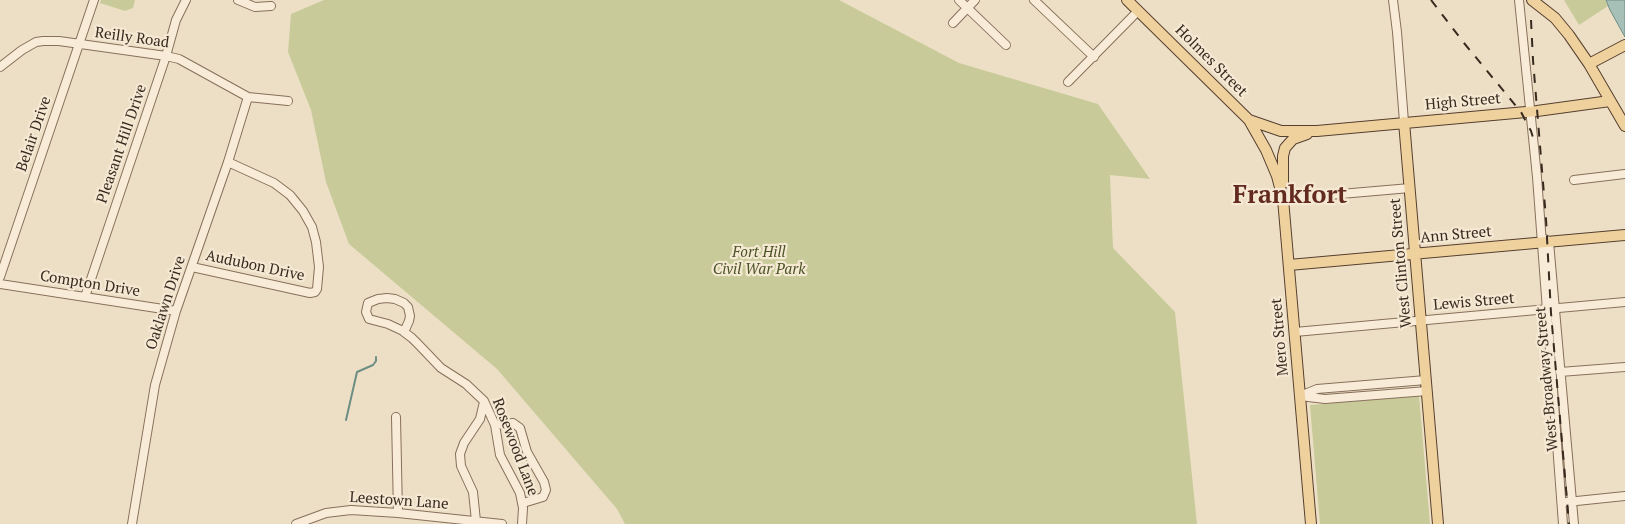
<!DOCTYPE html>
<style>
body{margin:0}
canvas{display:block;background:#eddfc5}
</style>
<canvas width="1625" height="524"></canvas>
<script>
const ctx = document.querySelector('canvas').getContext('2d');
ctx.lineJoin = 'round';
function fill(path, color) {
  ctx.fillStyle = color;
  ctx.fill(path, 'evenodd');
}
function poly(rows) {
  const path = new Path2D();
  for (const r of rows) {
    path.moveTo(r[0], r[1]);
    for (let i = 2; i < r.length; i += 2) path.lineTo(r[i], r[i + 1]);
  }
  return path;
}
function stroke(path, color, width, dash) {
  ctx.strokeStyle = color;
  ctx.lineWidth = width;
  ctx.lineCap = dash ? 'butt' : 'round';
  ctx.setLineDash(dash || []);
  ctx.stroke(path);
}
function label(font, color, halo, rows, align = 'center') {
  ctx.font = font + ' "PT Serif",serif';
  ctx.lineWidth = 4.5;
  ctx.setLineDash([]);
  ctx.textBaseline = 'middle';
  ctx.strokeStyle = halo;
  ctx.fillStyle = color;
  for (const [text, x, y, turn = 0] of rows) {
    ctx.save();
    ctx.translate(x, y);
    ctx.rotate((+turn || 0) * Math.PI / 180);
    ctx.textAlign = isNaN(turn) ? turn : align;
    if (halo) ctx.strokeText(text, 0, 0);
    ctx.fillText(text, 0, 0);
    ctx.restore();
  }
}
const green = poly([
 [101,0,135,0,133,8,125,11,100,3],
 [324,0,839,0,959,63,1098,104,1150,179,1110,175,1113,248,1175,312,1197,524,625,524,617,509,497,369,349,244,326,182,311,110,288,52,291,14],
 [1564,0,1605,0,1608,6,1579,25],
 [1419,396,1430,524,1320,524,1310,405]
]);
const water = poly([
 [1606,0,1625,0,1625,37,1610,10,1606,0]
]);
const stream = poly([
 [346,420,357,372,373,365,376,361,376,357]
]);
const minor = poly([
 [238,0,255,7,271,6],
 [959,0,1006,45],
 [1034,0,1094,57],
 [1393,0,1397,32,1404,122],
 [1519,0,1537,177,1563,524],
 [953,23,975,0],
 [0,67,22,50,36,42,43,41,59,41,166,56,179,59,248,97,288,101],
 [1068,82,1138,11],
 [1574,180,1625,174],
 [1283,199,1410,188],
 [1545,239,1549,242,1574,524],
 [192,267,310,293,315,292,317,289,319,267,316,242,312,227,303,211,290,195,274,183,228,162],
 [0,277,94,0],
 [0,284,176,311],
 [85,297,166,56,176,20,186,0],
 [404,332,409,321,410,316,408,307,404,303,395,299,387,298,378,299,368,303,366,312,369,319,388,324,403,331,404,332,412,338,418,344,441,368,466,384,484,401,495,425,500,455,520,493,523,508,522,524],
 [1295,332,1625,302],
 [1560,372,1625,367],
 [1300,396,1317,389,1426,380],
 [1300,396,1325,399,1427,391],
 [396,417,398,513],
 [495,425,513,423,520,428,527,452,544,482,546,490,543,497,523,503],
 [1567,502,1625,496],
 [476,521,473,492,461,466,460,454,464,443,480,419,484,402],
 [132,524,155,385,176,311,228,162,248,97],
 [296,524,326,513,351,510,398,513,502,524]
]);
const major = poly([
 [1127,0,1249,120,1266,150,1277,176,1283,199,1311,524],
 [1532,0,1555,18,1569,35,1589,64,1625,126],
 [1589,64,1625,45],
 [1249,120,1281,131,1317,131,1537,111,1610,101],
 [1404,122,1438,524],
 [1283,183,1283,156,1285,148,1293,139,1307,134],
 [1289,265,1625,235]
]);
const rail = poly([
 [1431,0,1464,43,1521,112,1531,131,1535,144],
 [1531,20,1533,60,1546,219,1551,313,1569,524]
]);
const streetNames = [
 ["Reilly Road",132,38,8],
 ["Holmes Street",1211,61,45],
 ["High Street",1463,102,-5],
 ["Belair Drive",34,134,-71],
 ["Pleasant Hill Drive",122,144,-71],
 ["Ann Street",1456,235,-5],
 ["West Clinton Street",1401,263,-95],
 ["Audubon Drive",255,266,12],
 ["Compton Drive",90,284,9],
 ["Lewis Street",1474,302,-5],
 ["Oaklawn Drive",166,303,-72],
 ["Mero Street",1280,337,-95],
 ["West Broadway Street",1547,379,-95],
 ["Rosewood Lane",515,447,69],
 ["Leestown Lane",399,501,4]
];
const parkNames = [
 ["Fort Hill",759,253],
 ["Civil War Park",759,270]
];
const townNames = [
 ["Frankfort",1290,196]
];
fill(green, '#c8cb99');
fill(water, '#a6c0b7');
stroke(water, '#6d8e84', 1);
stroke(stream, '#6d8e84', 2);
stroke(minor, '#87705b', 10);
stroke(major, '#553f2f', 12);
stroke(minor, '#f8ecd8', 8);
stroke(major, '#efd19e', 10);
stroke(rail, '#382a1f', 2, [9, 9]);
label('15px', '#382a1f', '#f5e9d4', streetNames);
label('italic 15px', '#4b5426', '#f5e9d4', parkNames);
label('bold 25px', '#632a20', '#f5e9d4', townNames);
</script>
